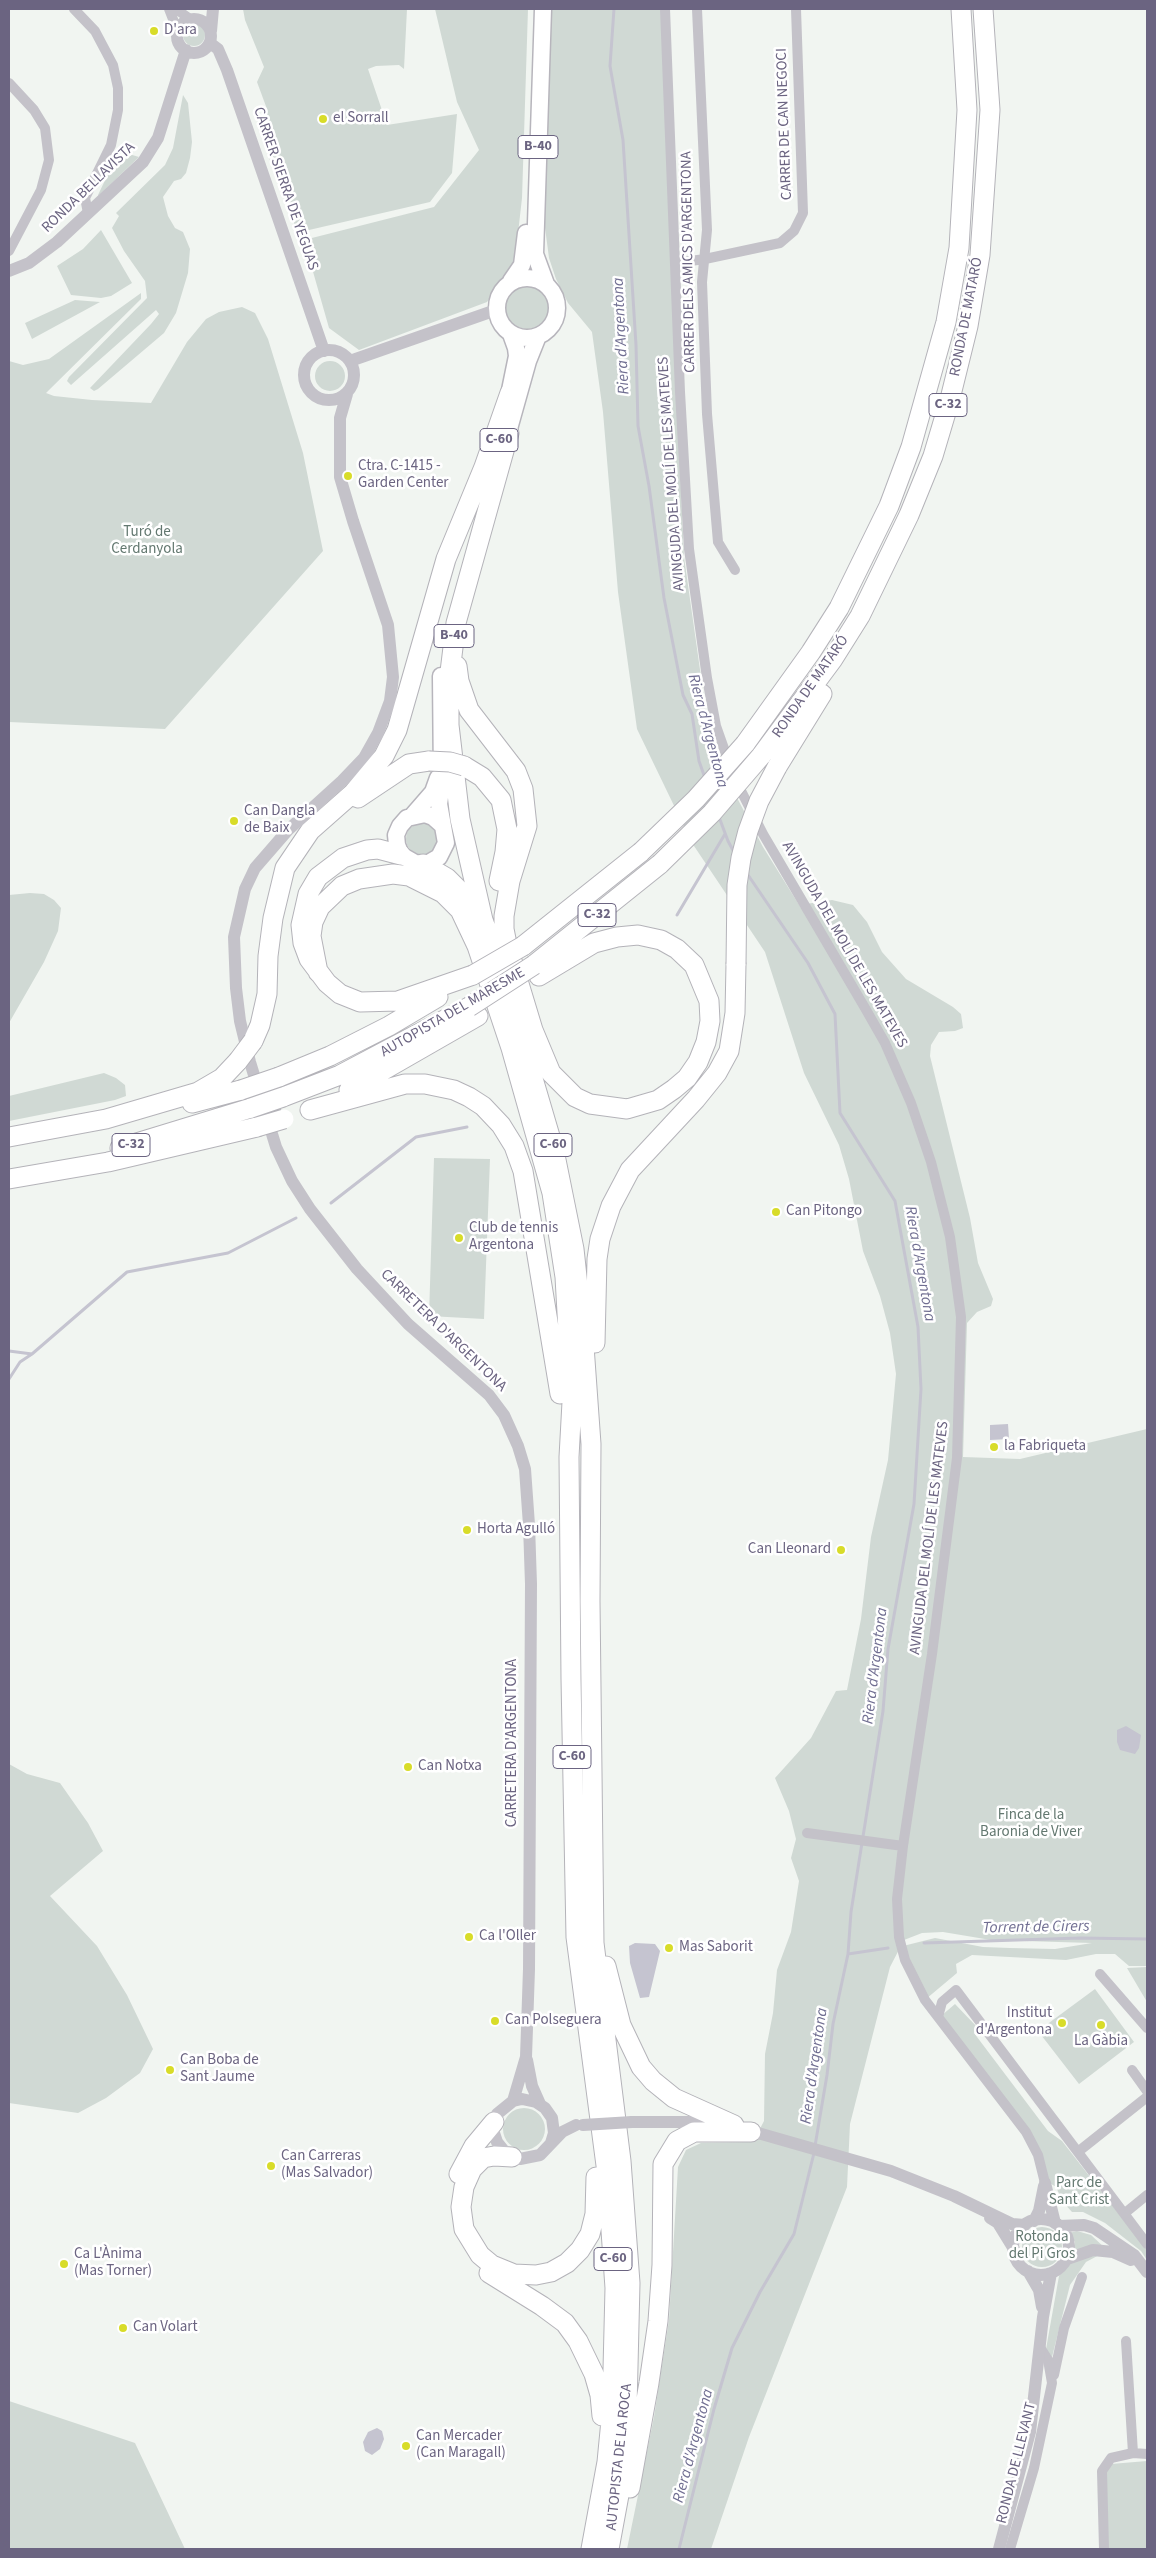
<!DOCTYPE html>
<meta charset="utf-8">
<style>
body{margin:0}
#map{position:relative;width:1156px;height:2558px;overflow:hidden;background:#f1f5f1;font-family:"Source Sans 3",sans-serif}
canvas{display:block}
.frame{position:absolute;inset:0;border:10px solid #6b6481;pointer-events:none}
</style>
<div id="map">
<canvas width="1156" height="2558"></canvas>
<div class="frame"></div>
</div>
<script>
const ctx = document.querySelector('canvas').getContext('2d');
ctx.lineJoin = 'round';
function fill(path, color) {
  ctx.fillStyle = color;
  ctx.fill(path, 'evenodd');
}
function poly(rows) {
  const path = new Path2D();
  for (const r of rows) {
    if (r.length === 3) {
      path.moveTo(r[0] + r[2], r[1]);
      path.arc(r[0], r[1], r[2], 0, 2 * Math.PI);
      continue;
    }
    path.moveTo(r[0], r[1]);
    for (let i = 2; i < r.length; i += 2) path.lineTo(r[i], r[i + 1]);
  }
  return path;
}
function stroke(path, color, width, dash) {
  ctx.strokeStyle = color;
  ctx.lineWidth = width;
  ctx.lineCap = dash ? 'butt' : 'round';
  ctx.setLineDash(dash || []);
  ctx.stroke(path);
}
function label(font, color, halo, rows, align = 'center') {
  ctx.font = font + ' "Source Sans 3",sans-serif';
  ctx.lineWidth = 5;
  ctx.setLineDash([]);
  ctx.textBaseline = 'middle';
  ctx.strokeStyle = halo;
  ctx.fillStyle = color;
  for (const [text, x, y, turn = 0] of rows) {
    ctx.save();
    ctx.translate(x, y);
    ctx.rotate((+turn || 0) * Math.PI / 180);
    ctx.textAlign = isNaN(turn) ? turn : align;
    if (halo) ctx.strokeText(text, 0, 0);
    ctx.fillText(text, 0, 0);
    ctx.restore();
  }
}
const green = poly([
 [243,9,407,9,404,69,399,65,376,66,368,69,387,125,457,114,452,173,430,202,296,233,283,162,271,164,259,123,267,109,257,82,264,67,245,20],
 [435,9,528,9,522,198,515,260,487,302,359,350,329,328,304,240,434,207,479,150,457,102],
 [551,9,664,9,675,348,684,557,708,726,726,777,763,847,801,908,806,904,832,900,853,905,867,922,882,952,906,979,953,1007,961,1014,963,1028,955,1031,939,1032,931,1045,930,1056,970,1218,978,1263,993,1299,991,1306,977,1312,967,1323,963,1457,1020,1459,1147,1429,1147,1966,1129,1966,1115,1954,1096,1954,1066,1960,972,1955,956,1964,957,1973,926,1999,903,1946,935,1938,983,1947,1010,1948,1055,1949,1092,1943,991,1940,943,1932,922,1933,904,1940,890,1967,850,2124,847,2187,749,2437,711,2549,627,2549,654,2417,669,2320,678,2167,686,2150,701,2143,753,2142,764,2121,765,2054,773,2013,777,1970,791,1932,799,1881,791,1858,796,1839,789,1811,775,1778,811,1738,836,1691,847,1690,861,1619,871,1537,888,1460,896,1374,890,1333,880,1296,863,1251,849,1179,839,1145,804,1073,765,952,692,843,637,729,618,592,603,412,592,332,568,303,556,279,549,258,544,220],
 [194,35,11],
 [183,95,188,103,192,142,190,158,186,173,181,179,174,181,163,197,168,216,175,228,183,232,190,249,188,273,176,313,164,333,98,389,94,391,90,388,151,324,159,314,156,310,71,385,67,381,69,377,147,298,145,281,124,251,112,228,119,216,116,213,165,165,173,148],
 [119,151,139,157,98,196,98,195],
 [101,230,132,283,111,296,101,298,71,295,57,266,83,249],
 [527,307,22],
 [141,293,141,299,46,393,54,396,92,400,151,403,187,342,206,319,219,312,242,307,255,313,268,339,303,453,323,551,165,729,9,722,9,361,23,365,49,359],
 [75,300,100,302,32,339,25,323],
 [330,376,15],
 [422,839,16],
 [30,893,44,894,54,900,61,908,58,931,44,962,9,1023,9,895],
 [104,1073,116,1078,125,1085,126,1096,115,1100,9,1121,9,1096],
 [434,1158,490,1159,484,1319,429,1316],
 [9,1764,27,1774,60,1783,88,1823,103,1851,50,1896,97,1946,127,1995,153,2049,140,2073,106,2098,78,2113,9,2103],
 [1147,1967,1147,2002,1127,1968],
 [1095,1989,1134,2042,1079,2084,1038,2031],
 [955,2004,977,2027,974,2033,1048,2131,1062,2141,1147,2250,1147,2260,1141,2251,1105,2223,1083,2212,1072,2212,1063,2202,1056,2187,1045,2180,1041,2153,941,2016],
 [524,2129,21],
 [1042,2247,20],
 [1077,2231,1091,2235,1105,2248,1072,2253,1075,2242,1069,2233],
 [1101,2254,1086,2262,1070,2285,1051,2361,1046,2349,1059,2276,1069,2262],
 [9,2401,135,2443,185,2549,9,2549],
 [1147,2461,1147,2549,1108,2549,1102,2471,1111,2464]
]);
const water = poly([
 [1008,1424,1009,1439,990,1440,990,1425],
 [1126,1726,1141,1735,1139,1748,1135,1754,1120,1750,1117,1742,1117,1730],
 [635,1943,655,1944,660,1951,649,1997,640,1998,630,1963,629,1946],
 [377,2428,382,2431,384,2439,380,2449,372,2455,365,2451,363,2442,368,2432]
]);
const stream = poly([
 [614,9,610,66,623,140,636,345,638,426,649,486,664,598,683,695,692,714,699,761,705,778],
 [719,817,728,841,735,854],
 [746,872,808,963,835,1014,840,1113,895,1201,918,1327,921,1389,914,1504,888,1649,883,1711,851,1912,848,1954,833,2024,827,2075,815,2146],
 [677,915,725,834],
 [331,1203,416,1137,467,1127],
 [9,1351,32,1354,127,1272,228,1253,296,1218],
 [9,1379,20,1362,32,1354],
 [924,1943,1080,1938,1147,1939],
 [848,1954,888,1948],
 [679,2549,714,2409,732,2348,760,2292,794,2234,814,2153]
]);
const minor = poly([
 [74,9,95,31,113,65,118,88,118,110,111,145,85,198,88,213],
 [169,9,178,32],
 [176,9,190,19],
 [665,9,680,392,689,549,707,678,716,726,734,777,763,834,865,1008,885,1043,911,1103,931,1162,950,1237,961,1317,957,1458,932,1654,903,1846,897,1899,899,1937,905,1960,925,2000,1026,2132,1038,2155,1045,2183],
 [697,9,707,230,702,282,707,414,718,542,735,570],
 [9,83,34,110,45,128,49,160,41,190,9,251],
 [675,263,705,259,780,243,794,231,803,213,796,9],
 [807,1833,903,1846],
 [1100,1974,1147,2028],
 [938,2017,942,2002,956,1990,1147,2244],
 [1132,2070,1147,2091],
 [1079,2151,1147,2097],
 [1125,2213,1147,2195],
 [1126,2341,1133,2453],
 [1054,2375,1064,2328,1082,2277],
 [1010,2549,1034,2468,1052,2383,1048,2360,1041,2349],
 [1104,2549,1102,2471,1111,2458,1133,2453,1147,2454]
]);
const tertiary = poly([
 [194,36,17],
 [211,31,213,9],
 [210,43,218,49,227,70,324,351],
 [9,271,29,263,57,242,143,162,158,138,186,50],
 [329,375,25],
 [350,361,496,310],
 [347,394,340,418,340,477,353,521,388,625,393,677,390,701,378,733,364,758,342,781,288,830,255,868,245,889,234,937,236,988,240,1021,250,1062,276,1147,292,1181,310,1209,357,1269,408,1324,489,1395,504,1415,518,1446,525,1469,529,1525,531,1584,529,1969,526,2057,513,2101],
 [527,2060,532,2086,540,2104],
 [632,2122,716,2122],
 [744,2129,891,2171,954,2196,1012,2224,1025,2225],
 [551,2143,554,2133,552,2118,545,2108,536,2102,522,2099,513,2101,497,2114,493,2130,497,2142,505,2152,520,2159,540,2155,562,2132,576,2125],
 [1045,2183,1055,2223],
 [990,2218,998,2223,1014,2249],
 [1041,2247,28],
 [1034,2221,1039,2211,1044,2186],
 [1059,2226,1084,2225,1094,2228,1134,2255,1147,2272],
 [1067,2259,1093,2250,1113,2252,1131,2260],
 [1028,2271,1039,2290,1042,2307],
 [999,2549,1030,2432,1043,2317,1051,2273]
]);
const primary = poly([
 [543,9,535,254,546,284],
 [527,308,30],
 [511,281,522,265,526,233],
 [507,405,517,356,516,348,511,334],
 [505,443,528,361,538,336],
 [441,676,442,783,439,804,446,843,439,857,427,864,415,863,401,855,397,845,396,835,400,826,407,818,425,814,433,817,442,825],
 [413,815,433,792,438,778]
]);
const motorway = poly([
 [509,433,456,623,449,680,449,725,460,819,483,920,502,973,554,1150,574,1249,583,1332,591,1444,590,1601,594,1943,621,2161,630,2283,627,2408,619,2495,609,2549],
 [457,666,459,681,469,710,516,771,523,789,527,826,510,881,504,916,504,929,507,944,533,1030,551,1073,575,1097,590,1104,627,1109,658,1100,674,1089,687,1078,698,1062,706,1042,710,1021,709,1001,694,965,677,949,661,940,638,935,617,937,594,943,539,976],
 [745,744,811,652,839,608,889,506,911,447,946,322,959,248,967,110,961,9],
 [761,756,833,659,860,616,909,515,933,456,950,399,968,326,980,255,990,110,983,9],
 [464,766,482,777,501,800,507,829,505,852,499,881],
 [777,767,822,694],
 [358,798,409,764,429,761],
 [401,855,378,849,367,850,343,858,318,877,308,894,301,925,303,943,309,959,327,983,340,994,360,1002,398,1001,473,975],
 [423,864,447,878,456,887,467,900,473,915],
 [523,946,641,852],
 [534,965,660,864],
 [318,972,311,936,313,922,320,907,342,886,359,879,393,874,409,876,443,893,460,910,477,946,511,1048,552,1193,565,1277,572,1402,569,1457,571,1679,576,1937,607,2173,615,2288,612,2410,607,2462,591,2549],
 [253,1041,260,1025,267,994,268,956,273,918,285,868,310,831,353,793,384,756,397,730,446,559,484,467,510,393],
 [279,1077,330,1056,389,1026,438,997],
 [349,1090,478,1016],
 [283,1097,340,1075,469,1007],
 [192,1103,241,1090],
 [310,1110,405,1084,425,1084,454,1090,469,1097,483,1106,501,1125,514,1146,523,1171,560,1394],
 [9,1137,106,1119,198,1092,222,1078,238,1061],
 [120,1148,251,1108],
 [9,1179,108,1162,257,1127],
 [595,1343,597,1259,600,1239,611,1206,630,1170,696,1099,717,1073,729,1051,735,1013,736,964],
 [606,1966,621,2025,641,2067,653,2081,674,2098,734,2125],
 [512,2157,494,2156,483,2158,472,2169,464,2187,461,2207,464,2229,480,2255,492,2265,514,2274,536,2275,551,2272,567,2263,580,2250,590,2234,595,2214,596,2177],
 [459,2174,474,2146,494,2122],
 [489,2273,542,2306,565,2323,578,2341,594,2374,600,2395,602,2416],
 [630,2488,649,2383,658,2321,662,2265,663,2164,677,2141,694,2132,751,2132]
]);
const tertiaryBridge = poly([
 [583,2125,632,2122]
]);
const motorwayBridge = poly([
 [429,761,450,762,464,766],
 [641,852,696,799,745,744],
 [660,864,712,813,761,756],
 [736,964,737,885,741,858,748,831,759,801,777,767],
 [473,975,523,946],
 [469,1007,534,965],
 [238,1061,253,1041],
 [241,1090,279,1077],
 [251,1108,283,1097],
 [257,1127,284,1119]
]);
const markers = [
 [154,31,5,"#d8dc29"],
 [323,119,5,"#d8dc29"],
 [348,476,5,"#d8dc29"],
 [234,821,5,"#d8dc29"],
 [776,1212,5,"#d8dc29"],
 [459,1238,5,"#d8dc29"],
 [994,1447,5,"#d8dc29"],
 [467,1530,5,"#d8dc29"],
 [841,1550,5,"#d8dc29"],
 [408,1767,5,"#d8dc29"],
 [469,1937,5,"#d8dc29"],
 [669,1948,5,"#d8dc29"],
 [495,2021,5,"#d8dc29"],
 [1062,2023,5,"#d8dc29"],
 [1101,2025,5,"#d8dc29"],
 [170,2070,5,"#d8dc29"],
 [271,2166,5,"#d8dc29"],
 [64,2264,5,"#d8dc29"],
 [123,2328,5,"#d8dc29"],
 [406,2446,5,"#d8dc29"]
];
const shields = [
 [538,147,40],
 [948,405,38],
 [499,440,38],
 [454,636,40],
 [597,915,38],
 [131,1145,38],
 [553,1145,38],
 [572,1757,38],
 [613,2259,38]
];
const shieldNames = [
 ["B-40",538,147],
 ["C-32",948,405],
 ["C-60",499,440],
 ["B-40",454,636],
 ["C-32",597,915],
 ["C-32",131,1145],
 ["C-60",553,1145],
 ["C-60",572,1757],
 ["C-60",613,2259]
];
const poiNames = [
 ["D'ara",164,31],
 ["el Sorrall",333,119],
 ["Ctra. C-1415 -",358,467],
 ["Garden Center",358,484],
 ["Can Dangla",244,812],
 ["de Baix",244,829],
 ["Can Pitongo",786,1212],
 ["Club de tennis",469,1229],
 ["Argentona",469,1246],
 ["la Fabriqueta",1004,1447],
 ["Horta Agulló",477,1530],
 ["Can Lleonard",831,1550,"right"],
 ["Can Notxa",418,1767],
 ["Ca l'Oller",479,1937],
 ["Mas Saborit",679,1948],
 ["Institut",1052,2014,"right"],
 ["d'Argentona",1052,2031,"right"],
 ["Can Polseguera",505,2021],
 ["La Gàbia",1101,2042,"center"],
 ["Can Boba de",180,2061],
 ["Sant Jaume",180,2078],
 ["Can Carreras",281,2157],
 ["(Mas Salvador)",281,2174],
 ["Ca L'Ànima",74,2255],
 ["(Mas Torner)",74,2272],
 ["Can Volart",133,2328],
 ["Can Mercader",416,2437],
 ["(Can Maragall)",416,2454]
];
const streetNames = [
 ["CARRER DE CAN NEGOCI",785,124,-92],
 ["RONDA BELLAVISTA",89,188,-44],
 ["CARRER SIERRA DE YEGUAS",285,189,71],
 ["CARRER DELS AMICS D'ARGENTONA",689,262,-91],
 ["RONDA DE MATARÓ",967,317,-79],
 ["AVINGUDA DEL MOLÍ DE LES MATEVES",672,474,-94],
 ["RONDA DE MATARÓ",811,687,-55],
 ["AVINGUDA DEL MOLÍ DE LES MATEVES",844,945,60],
 ["AUTOPISTA DEL MARESME",453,1013,-30],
 ["CARRETERA D'ARGENTONA",443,1331,44],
 ["AVINGUDA DEL MOLÍ DE LES MATEVES",930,1538,-83],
 ["CARRETERA D'ARGENTONA",513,1743,-90],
 ["AUTOPISTA DE LA ROCA",620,2457,-84],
 ["RONDA DE LLEVANT",1017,2463,-76]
];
const parkNames = [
 ["Turó de",147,533],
 ["Cerdanyola",147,550],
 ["Finca de la",1031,1816],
 ["Baronia de Viver",1031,1833],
 ["Parc de",1079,2184],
 ["Sant Crist",1079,2201],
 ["Rotonda",1042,2238],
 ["del Pi Gros",1042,2255]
];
const waterNames = [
 ["Riera d'Argentona",622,336,-93],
 ["Riera d'Argentona",707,731,75],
 ["Riera d'Argentona",919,1264,80],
 ["Riera d'Argentona",876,1666,-83],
 ["Torrent de Cirers",1036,1928,-1],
 ["Riera d'Argentona",815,2066,-82],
 ["Riera d'Argentona",694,2446,-75]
];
fill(green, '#d0d9d4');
fill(water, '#c5c4d0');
stroke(stream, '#c5c4d0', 3);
stroke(primary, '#b7b5bc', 19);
stroke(motorway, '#b4b3b9', 21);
stroke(minor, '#c4c2c9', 10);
stroke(tertiary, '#c4c2c9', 12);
stroke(primary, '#fff', 16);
stroke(motorway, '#fff', 19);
stroke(motorwayBridge, '#b4b3b9', 21, []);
stroke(tertiaryBridge, '#c4c2c9', 12);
stroke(motorwayBridge, '#fff', 19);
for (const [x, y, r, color] of markers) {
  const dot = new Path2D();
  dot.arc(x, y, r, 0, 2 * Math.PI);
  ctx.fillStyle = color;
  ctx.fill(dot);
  stroke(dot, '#fff', 2);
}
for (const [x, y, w] of shields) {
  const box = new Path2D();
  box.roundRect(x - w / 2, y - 11.5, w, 23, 4);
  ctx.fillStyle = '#fff';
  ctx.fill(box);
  stroke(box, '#6b6481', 1);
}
label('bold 14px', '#6b6481', null, shieldNames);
label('15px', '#6b6481', '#fff', poiNames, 'left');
label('15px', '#6b6481', '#fff', streetNames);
label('15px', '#637870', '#fff', parkNames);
label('italic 16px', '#716f92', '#fff', waterNames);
</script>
